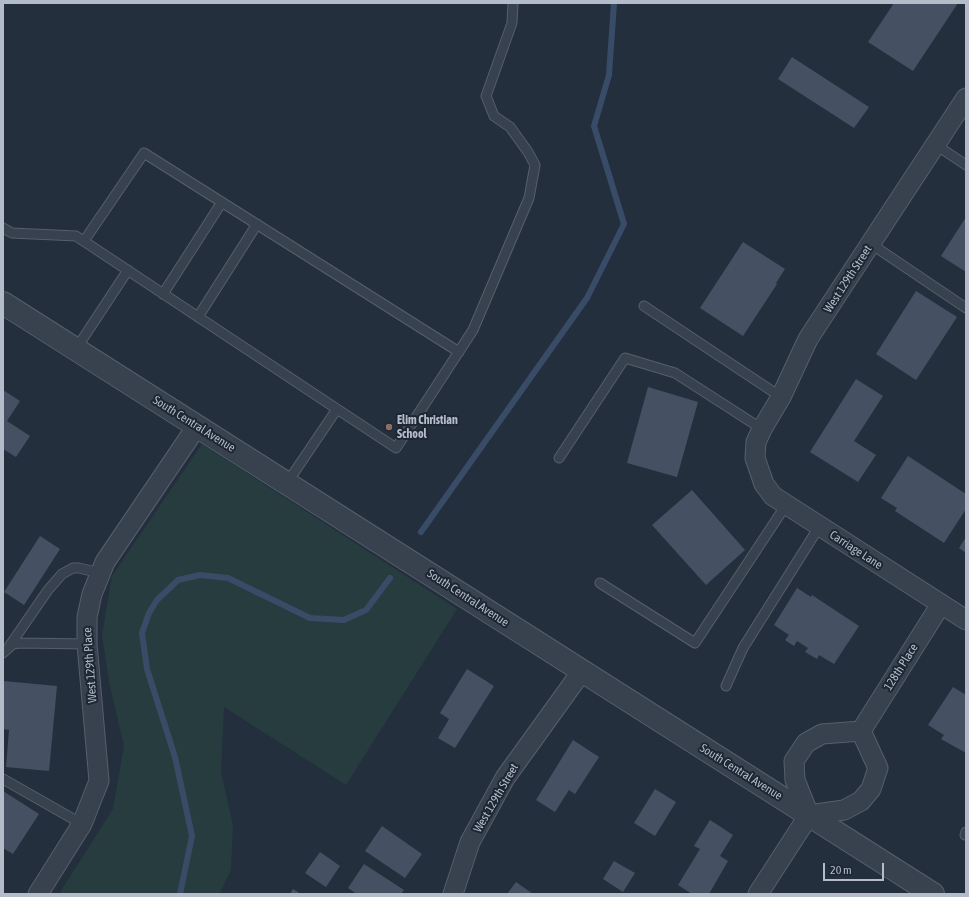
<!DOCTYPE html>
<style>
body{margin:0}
#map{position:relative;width:969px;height:897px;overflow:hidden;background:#242f3e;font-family:"Asap Condensed",sans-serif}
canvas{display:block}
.frame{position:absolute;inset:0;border:4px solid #b4bcc9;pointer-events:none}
.scale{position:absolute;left:823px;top:863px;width:61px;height:18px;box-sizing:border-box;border:2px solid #b4bcc9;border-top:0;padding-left:5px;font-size:12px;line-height:14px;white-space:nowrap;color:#b4bcc9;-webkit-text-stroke:3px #1d2633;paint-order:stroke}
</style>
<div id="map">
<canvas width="969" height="897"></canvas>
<div class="frame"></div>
<div class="scale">20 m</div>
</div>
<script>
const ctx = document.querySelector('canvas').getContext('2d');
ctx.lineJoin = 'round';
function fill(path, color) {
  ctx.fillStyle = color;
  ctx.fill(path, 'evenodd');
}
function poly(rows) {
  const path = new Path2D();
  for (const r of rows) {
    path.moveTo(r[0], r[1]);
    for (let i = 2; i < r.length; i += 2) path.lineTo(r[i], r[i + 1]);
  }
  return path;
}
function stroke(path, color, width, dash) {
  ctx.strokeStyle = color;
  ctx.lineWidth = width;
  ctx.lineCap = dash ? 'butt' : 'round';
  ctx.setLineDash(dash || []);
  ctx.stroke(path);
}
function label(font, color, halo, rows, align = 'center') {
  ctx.font = font + ' "Asap Condensed",sans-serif';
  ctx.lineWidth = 4;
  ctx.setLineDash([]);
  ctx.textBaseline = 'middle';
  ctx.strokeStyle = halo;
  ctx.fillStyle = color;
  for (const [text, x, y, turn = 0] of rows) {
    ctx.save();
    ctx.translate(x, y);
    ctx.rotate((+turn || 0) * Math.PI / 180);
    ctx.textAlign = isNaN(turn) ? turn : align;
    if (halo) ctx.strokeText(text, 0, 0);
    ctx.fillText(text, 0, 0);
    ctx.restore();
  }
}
const green = poly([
 [202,444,457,609,346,785,224,707,221,772,233,825,231,870,219,894,59,894,113,809,124,746,109,682,102,635,112,576]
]);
const stream = poly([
 [421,532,587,298,624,224,594,126,609,75,614,3],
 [180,894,192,836,175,757,147,669,142,633,149,613,157,600,178,580,200,575,228,578,310,618,344,620,366,610,390,578]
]);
const building = poly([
 [894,3,958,3,913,71,868,42],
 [792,57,869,107,854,128,778,79],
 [966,217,966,272,941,256],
 [743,242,785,269,776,283,777,284,743,336,700,308],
 [916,291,957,317,916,380,876,354],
 [856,379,883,396,854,441,876,455,858,482,810,452],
 [648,387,698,402,677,477,627,463],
 [3,390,20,401,7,421,30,436,16,457,3,449],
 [908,456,966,494,966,509,944,543,895,511,897,508,881,498],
 [692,490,745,550,706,585,652,525],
 [40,536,60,549,24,605,4,592],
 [966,537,966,553,959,548],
 [797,588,811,597,812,595,859,626,834,664,819,655,817,659,805,652,808,648,797,641,794,646,785,640,789,635,774,625],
 [467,669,494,686,455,748,438,738,449,719,440,713],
 [3,681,57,686,49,771,6,767,9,730,3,729],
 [953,687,966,695,966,753,941,739,944,735,928,725],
 [573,740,599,757,575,794,569,790,555,812,536,800],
 [655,789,676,802,655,836,634,823],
 [3,791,39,814,13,854,3,848],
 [710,820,733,835,720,856,728,861,709,894,692,894,678,885,700,849,694,846],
 [382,826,422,854,405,878,365,851],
 [320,852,340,866,326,887,305,873],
 [614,861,635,873,623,892,603,879],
 [364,864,404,890,401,894,357,894,348,888],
 [516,882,533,894,507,894],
 [293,889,301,894,290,894]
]);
const service = poly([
 [936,145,966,165],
 [3,228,12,233,76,236,337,409],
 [84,241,144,153,459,352],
 [871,244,966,308],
 [163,294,222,202],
 [644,306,781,397],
 [198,317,257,224],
 [76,349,128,270],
 [559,458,625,358,675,373,762,429],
 [287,483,337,409,396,448,473,330,529,198,535,165,528,152,510,127,494,116,486,96,512,23,513,3],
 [600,583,695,643,786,505],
 [8,648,48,590,62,574,73,568,79,568,100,573],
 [3,653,13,644,19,643,87,644],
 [726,686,743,648,819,527],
 [3,779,82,824],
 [965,835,966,832]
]);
const minor = poly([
 [966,98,808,339,781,397,762,429,756,442,755,458,764,484,773,496,966,620],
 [861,731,941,604],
 [809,815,795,780,794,761,806,743,822,734,861,731],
 [38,894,82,824,99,781,87,644,87,617,92,594,105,562,197,426],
 [453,894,470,842,505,778,582,671],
 [758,894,809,815,844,810,861,801,871,789,878,768,861,731]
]);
const tertiary = poly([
 [3,303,933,894]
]);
const markers = [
 [389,427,4,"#8d6e63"]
];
const streetNames = [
 ["West 129th Street",848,279,-57],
 ["South Central Avenue",194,424,32],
 ["Carriage Lane",856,550,33],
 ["South Central Avenue",468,598,33],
 ["West 129th Place",90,665,-94],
 ["128th Place",901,667,-58],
 ["South Central Avenue",741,772,32],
 ["West 129th Street",496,798,-60]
];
const poiNames = [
 ["Elim Christian",397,420],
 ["School",397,434]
];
fill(green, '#263c3f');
stroke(stream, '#394c67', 6);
fill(building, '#455162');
stroke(service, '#565f6c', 11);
stroke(minor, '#565f6c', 21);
stroke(tertiary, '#565f6c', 24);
stroke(service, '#38414e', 9);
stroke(minor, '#38414e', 19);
stroke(tertiary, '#38414e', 22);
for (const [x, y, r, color] of markers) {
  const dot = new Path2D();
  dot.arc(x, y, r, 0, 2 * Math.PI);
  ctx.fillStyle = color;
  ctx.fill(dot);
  stroke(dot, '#1d2633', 1.5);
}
label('12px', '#b4bcc9', '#1d2633', streetNames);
label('bold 12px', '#b4bcc9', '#1d2633', poiNames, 'left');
</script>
